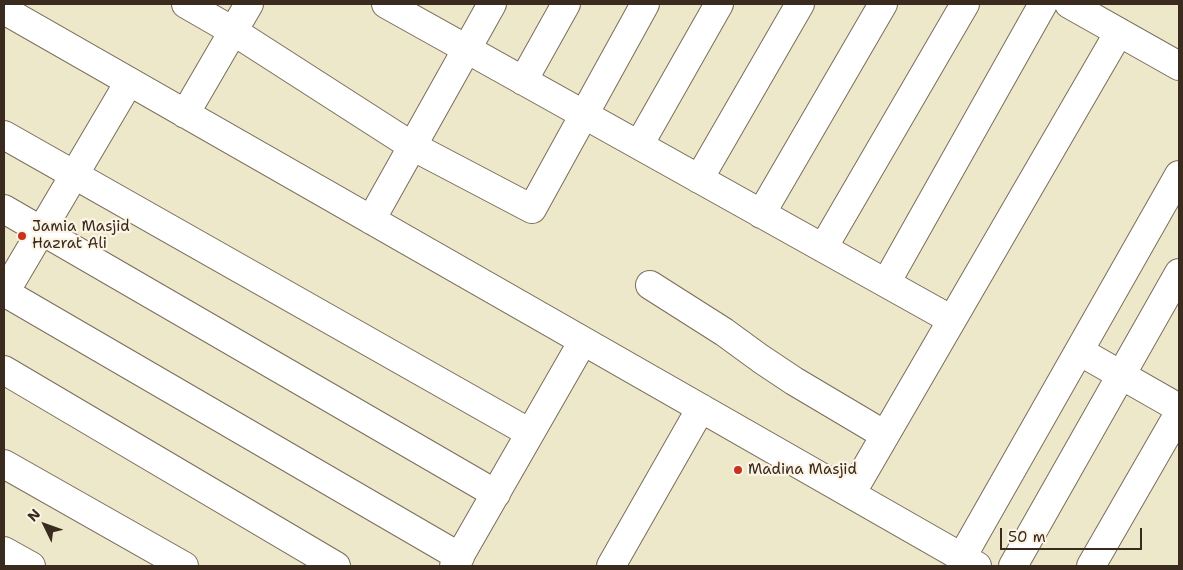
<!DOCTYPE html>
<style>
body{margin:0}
#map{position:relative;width:1183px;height:570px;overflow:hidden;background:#eee8cb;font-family:"Shantell Sans",sans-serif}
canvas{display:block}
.frame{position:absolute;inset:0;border:5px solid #3b2a1e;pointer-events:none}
.north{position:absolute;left:20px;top:500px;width:50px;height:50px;-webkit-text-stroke:4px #fcf5e5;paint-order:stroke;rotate:312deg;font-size:14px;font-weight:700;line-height:20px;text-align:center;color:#3b2a1e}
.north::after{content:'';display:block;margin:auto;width:18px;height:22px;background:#3b2a1e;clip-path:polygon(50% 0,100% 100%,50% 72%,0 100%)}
.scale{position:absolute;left:1000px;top:528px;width:142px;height:22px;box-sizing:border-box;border:2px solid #3b2a1e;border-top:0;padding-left:6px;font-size:15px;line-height:18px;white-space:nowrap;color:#3b2a1e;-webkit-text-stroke:4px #fcf5e5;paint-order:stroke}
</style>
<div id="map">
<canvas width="1183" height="570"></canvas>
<div class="frame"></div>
<div class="north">N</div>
<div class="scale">50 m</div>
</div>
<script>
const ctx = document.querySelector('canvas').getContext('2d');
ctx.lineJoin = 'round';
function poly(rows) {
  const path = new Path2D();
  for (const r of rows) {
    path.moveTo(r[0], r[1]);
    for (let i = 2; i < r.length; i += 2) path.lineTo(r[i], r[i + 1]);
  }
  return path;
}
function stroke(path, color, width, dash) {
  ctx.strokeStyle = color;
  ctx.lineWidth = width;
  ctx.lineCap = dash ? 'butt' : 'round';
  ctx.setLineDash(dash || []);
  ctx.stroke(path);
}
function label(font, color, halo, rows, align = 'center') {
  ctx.font = font + ' "Shantell Sans",sans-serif';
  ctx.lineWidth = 4.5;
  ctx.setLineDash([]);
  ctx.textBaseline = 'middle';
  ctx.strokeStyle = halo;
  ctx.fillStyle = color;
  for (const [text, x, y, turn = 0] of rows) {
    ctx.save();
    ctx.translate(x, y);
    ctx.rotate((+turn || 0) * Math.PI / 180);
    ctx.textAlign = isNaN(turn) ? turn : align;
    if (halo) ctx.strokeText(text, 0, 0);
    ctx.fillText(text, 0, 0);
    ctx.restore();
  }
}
const minor = poly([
 [186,4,233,31,412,146,532,209,645,4],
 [386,4,952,320],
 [1069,4,1179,66],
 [4,10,977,566],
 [523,81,566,4],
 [185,114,249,4],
 [4,135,530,433],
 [639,145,719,4],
 [699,179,800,4],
 [4,209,496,494],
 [761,214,883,4],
 [371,220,492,4],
 [823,248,965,4],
 [886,283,1043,4],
 [650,285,724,332,761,359,794,381,885,435],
 [4,292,460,557],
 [4,294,129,82],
 [1079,351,1179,408],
 [4,370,336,566],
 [4,464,184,566],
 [851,494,1119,32],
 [4,551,31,566],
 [962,557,1179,175],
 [454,566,583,341],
 [611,566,701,408],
 [1013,566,1179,273],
 [1091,566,1179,413]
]);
const markers = [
 [22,236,5,"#c8321e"],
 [738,470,5,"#c8321e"]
];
const poiNames = [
 ["Jamia Masjid",32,227],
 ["Hazrat Ali",32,244],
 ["Madina Masjid",748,470]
];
stroke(minor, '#7a6c5b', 30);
stroke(minor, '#fff', 28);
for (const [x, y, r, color] of markers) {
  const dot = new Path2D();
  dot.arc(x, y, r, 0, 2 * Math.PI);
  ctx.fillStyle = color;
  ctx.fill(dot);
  stroke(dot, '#fcf5e5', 2);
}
label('15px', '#3b2a1e', '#fcf5e5', poiNames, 'left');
</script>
